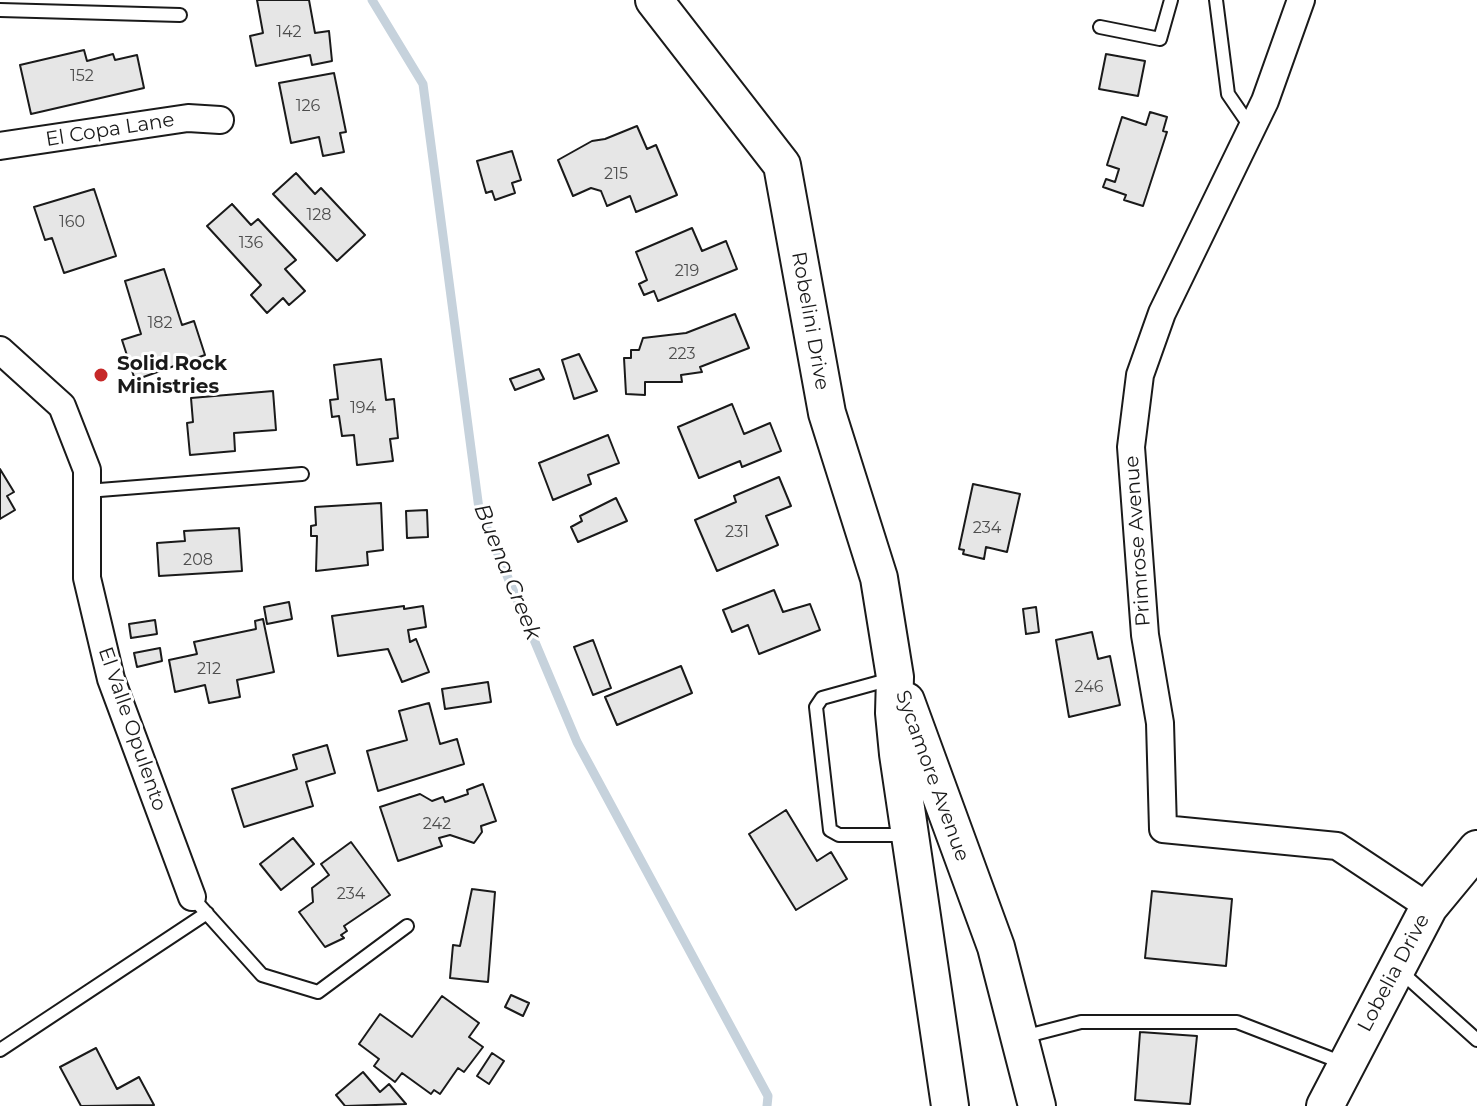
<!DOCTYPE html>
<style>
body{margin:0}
canvas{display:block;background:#fff}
</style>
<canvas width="1477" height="1106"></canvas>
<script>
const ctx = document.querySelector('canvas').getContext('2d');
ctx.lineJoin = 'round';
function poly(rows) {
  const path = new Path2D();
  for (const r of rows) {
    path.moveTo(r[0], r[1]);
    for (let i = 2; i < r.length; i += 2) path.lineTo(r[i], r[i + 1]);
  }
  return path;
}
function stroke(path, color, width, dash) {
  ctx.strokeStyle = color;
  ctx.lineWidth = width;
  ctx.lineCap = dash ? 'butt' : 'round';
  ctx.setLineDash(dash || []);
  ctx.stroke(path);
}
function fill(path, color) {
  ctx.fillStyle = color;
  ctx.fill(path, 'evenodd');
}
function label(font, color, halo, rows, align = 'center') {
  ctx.font = font + ' Montserrat,sans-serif';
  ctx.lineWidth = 6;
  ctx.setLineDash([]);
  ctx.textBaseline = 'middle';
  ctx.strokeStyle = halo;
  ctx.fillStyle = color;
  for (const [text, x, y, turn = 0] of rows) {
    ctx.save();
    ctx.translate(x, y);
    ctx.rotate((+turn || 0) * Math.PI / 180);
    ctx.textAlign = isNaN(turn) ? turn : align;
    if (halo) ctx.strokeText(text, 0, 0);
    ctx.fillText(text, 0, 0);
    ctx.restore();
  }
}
const stream = poly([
 [372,0,423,84,479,509,577,742,768,1096,767,1106]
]);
const building = poly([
 [257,0,309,0,315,33,329,31,332,61,312,65,310,55,256,66,250,36,263,33,257,0],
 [84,50,87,61,113,54,115,60,137,55,144,88,31,114,20,65,84,50],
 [1106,54,1145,61,1138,96,1099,89,1106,54],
 [334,73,346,132,340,133,344,152,323,156,319,137,291,143,279,83,334,73],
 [1150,112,1167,117,1163,131,1167,132,1143,206,1124,200,1126,195,1103,187,1106,179,1115,182,1119,169,1107,165,1122,117,1146,125,1150,112],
 [637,126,647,149,656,145,677,195,636,212,630,196,607,206,601,191,591,188,573,196,558,160,592,141,605,139,637,126],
 [512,151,521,180,512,183,515,193,495,200,492,191,486,193,477,161,512,151],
 [296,173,315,194,321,188,365,235,337,261,273,194,296,173],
 [94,189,116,256,64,273,52,238,45,240,34,207,94,189],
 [232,204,251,225,258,219,296,260,285,269,305,291,289,305,283,298,267,313,251,295,261,285,207,226,232,204],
 [692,228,702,251,726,241,737,269,658,301,654,291,644,295,639,284,647,280,636,252,692,228],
 [164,269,182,325,194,321,205,355,135,380,122,340,141,334,125,281,164,269],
 [735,314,749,348,700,367,702,372,681,375,682,382,645,382,645,395,626,394,624,358,631,358,631,350,639,350,643,338,686,333,735,314],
 [579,354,597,391,574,399,562,360,579,354],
 [381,359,386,400,394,399,398,438,390,439,393,461,357,465,354,435,342,436,339,416,332,417,330,400,338,399,334,365,381,359],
 [539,369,544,379,515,390,510,379,539,369],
 [273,391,276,430,234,433,235,451,190,455,187,423,193,422,191,398,273,391],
 [732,404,744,434,770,423,781,451,742,467,740,461,699,478,678,427,732,404],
 [608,435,619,463,588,475,591,484,553,500,539,463,608,435],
 [0,469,14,492,7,496,15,510,0,519,0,469],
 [779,477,791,506,766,516,778,545,717,571,695,520,736,502,734,496,779,477],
 [973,484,1020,494,1007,552,986,547,984,559,963,554,964,550,959,549,973,484],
 [616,498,627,521,578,542,571,527,582,521,580,516,616,498],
 [381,503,383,550,367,552,368,565,316,571,317,536,311,536,311,526,316,525,315,507,381,503],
 [427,510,428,537,407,538,406,511,427,510],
 [239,528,242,571,159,576,157,543,185,541,184,531,239,528],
 [774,590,783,612,810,604,820,630,759,654,748,625,732,632,723,610,774,590],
 [289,602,292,619,267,624,264,607,289,602],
 [404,606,404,609,423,606,426,627,408,630,410,642,416,639,429,672,402,682,388,649,338,656,332,616,404,606],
 [1036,607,1039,632,1026,634,1023,609,1036,607],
 [263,619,274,672,237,680,240,697,209,703,205,685,175,692,169,660,197,654,194,642,256,629,255,621,263,619],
 [155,620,157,634,131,638,129,624,155,620],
 [1092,632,1098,659,1110,656,1120,705,1069,717,1056,640,1092,632],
 [593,640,611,688,593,695,574,647,593,640],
 [160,648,162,661,137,667,134,653,160,648],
 [681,666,692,693,617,725,605,697,681,666],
 [488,682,491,702,445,709,442,689,488,682],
 [429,703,440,744,457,739,464,764,378,791,367,751,407,740,399,711,429,703],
 [327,745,335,773,306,782,313,806,244,827,232,789,297,769,293,755,327,745],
 [483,784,496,821,481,826,482,832,474,843,450,835,439,838,442,846,398,861,380,807,420,794,432,801,443,797,445,802,468,794,467,790,483,784],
 [786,810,817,861,831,852,847,879,796,910,749,834,786,810],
 [293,838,314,864,281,890,260,864,293,838],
 [351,842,390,895,344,926,347,931,341,935,344,938,325,947,299,912,313,902,312,888,329,875,321,864,351,842],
 [472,889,495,892,488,982,450,978,453,945,460,946,472,889],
 [1152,891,1232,899,1226,966,1145,958,1152,891],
 [511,995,529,1003,523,1016,505,1007,511,995],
 [442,996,479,1023,469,1037,483,1047,464,1072,458,1068,440,1094,434,1090,431,1094,402,1073,395,1082,374,1066,379,1059,359,1044,380,1014,412,1037,442,996],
 [1140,1032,1197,1036,1190,1104,1135,1100,1140,1032],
 [96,1048,117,1089,139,1077,154,1105,81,1106,60,1067,96,1048],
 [492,1053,504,1061,489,1084,477,1076,492,1053],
 [363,1072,380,1092,389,1084,406,1104,345,1106,336,1095,363,1072]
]);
const lane = poly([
 [1216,0,1228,94,1252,129],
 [0,10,180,15],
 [1100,27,1160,39,1171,0],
 [87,491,302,474],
 [891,679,822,698,816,707,830,830,839,835,908,835],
 [192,897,262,975,318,992,407,926],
 [1399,970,1477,1040],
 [1023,1037,1081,1022,1237,1022,1343,1063],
 [0,1050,207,913]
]);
const street = poly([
 [1301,0,1265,101,1162,313,1140,375,1131,447,1145,635,1160,723,1163,829,1337,846,1429,907],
 [0,146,188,118,220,120],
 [0,350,62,406,87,470,87,578,111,679,192,897]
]);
const secondary = poly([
 [654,0,782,165,827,413,879,578,895,677,894,713,898,754,950,1106],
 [906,701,996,947,1037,1106],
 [1325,1106,1429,907,1477,849]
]);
const markers = [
 [101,375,8,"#c62828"]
];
const numberNames = [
 ["142",289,32],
 ["152",82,76],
 ["126",308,106],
 ["215",616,174],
 ["128",319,215],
 ["160",72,222],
 ["136",251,243],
 ["219",687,271],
 ["182",160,323],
 ["223",682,354],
 ["194",363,408],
 ["234",987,528],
 ["231",737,532],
 ["208",198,560],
 ["212",209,669],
 ["246",1089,687],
 ["242",437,824],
 ["234",351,894]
];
const streetNames = [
 ["El Copa Lane",110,130,-9],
 ["Robelini Drive",810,321,80],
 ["Primrose Avenue",1138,541,-94],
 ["El Valle Opulento",132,729,71],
 ["Sycamore Avenue",932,776,70],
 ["Lobelia Drive",1394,973,-62]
];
const poiNames = [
 ["Solid Rock",117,364],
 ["Ministries",117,387]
];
const waterNames = [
 ["Buena Creek",507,572,68]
];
stroke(stream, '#c6d2dc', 9);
fill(building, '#e6e6e6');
stroke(building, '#1a1a1a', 2);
stroke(lane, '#1a1a1a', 16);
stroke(street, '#1a1a1a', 30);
stroke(secondary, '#1a1a1a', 40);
stroke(lane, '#fff', 12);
stroke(street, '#fff', 26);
stroke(secondary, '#fff', 36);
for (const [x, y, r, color] of markers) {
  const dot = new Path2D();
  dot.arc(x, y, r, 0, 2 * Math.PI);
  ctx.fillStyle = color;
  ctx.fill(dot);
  stroke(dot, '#fff', 3);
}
label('16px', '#4d4d4d', null, numberNames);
label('20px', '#1a1a1a', '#fff', streetNames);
label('bold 20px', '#1a1a1a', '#fff', poiNames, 'left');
label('italic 22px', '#1a1a1a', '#fff', waterNames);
</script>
